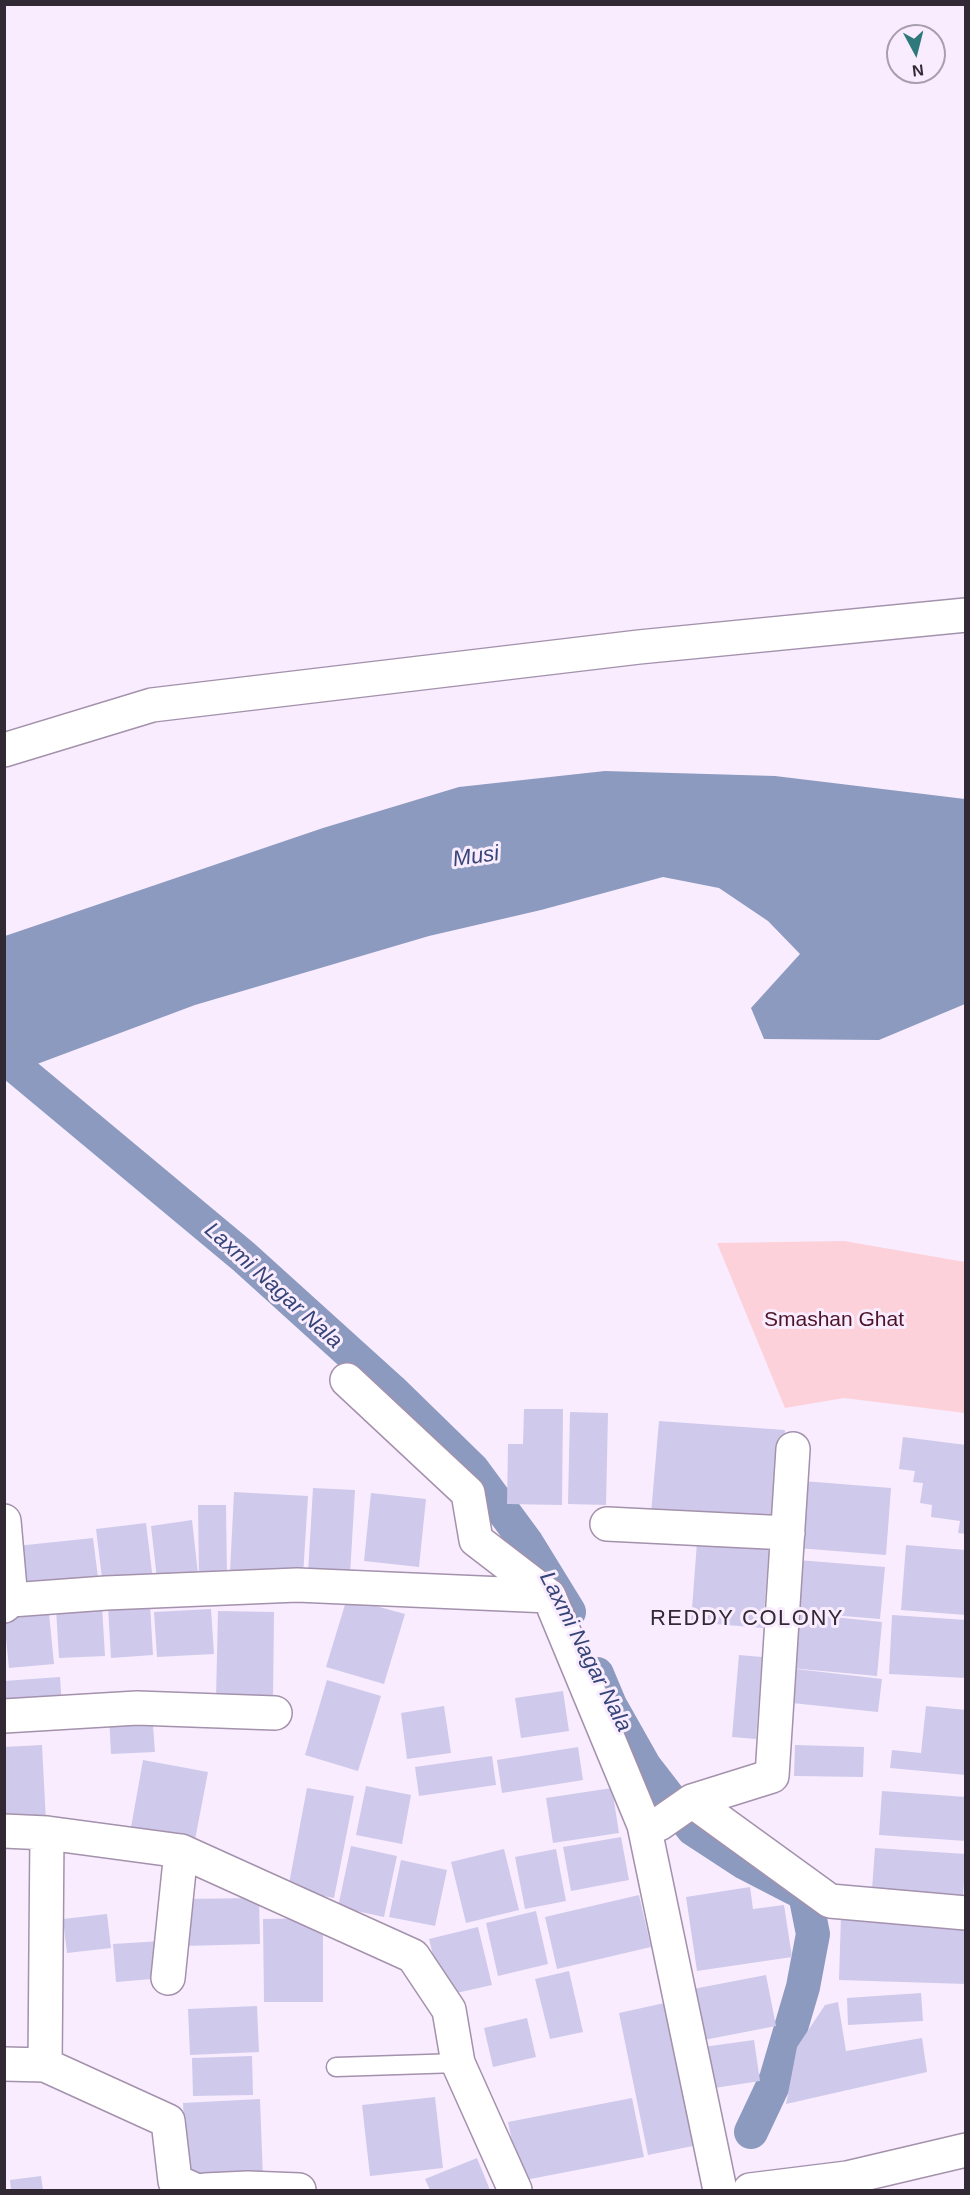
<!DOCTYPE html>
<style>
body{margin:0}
#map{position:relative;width:970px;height:2195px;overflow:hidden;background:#f9ecfe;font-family:Arial,sans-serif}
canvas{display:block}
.frame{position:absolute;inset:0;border:6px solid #312934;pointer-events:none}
.north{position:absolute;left:886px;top:24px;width:60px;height:60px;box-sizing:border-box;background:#f9ecfe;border:2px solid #a99ead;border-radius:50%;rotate:173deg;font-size:16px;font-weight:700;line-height:24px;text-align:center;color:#312934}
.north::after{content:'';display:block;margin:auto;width:21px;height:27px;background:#2f797c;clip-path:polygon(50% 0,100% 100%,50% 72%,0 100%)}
</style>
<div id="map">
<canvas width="970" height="2195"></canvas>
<div class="frame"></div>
<div class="north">N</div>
</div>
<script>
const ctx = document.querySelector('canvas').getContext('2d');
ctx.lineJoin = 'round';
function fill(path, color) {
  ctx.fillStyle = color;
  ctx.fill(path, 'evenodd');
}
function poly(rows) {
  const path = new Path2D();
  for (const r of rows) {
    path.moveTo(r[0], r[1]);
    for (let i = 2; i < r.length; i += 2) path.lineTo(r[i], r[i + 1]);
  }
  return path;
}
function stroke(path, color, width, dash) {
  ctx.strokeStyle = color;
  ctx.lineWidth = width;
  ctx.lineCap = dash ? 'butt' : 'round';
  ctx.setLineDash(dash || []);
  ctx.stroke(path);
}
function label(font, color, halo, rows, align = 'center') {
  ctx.font = font + ' Arial,sans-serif';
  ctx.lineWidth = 6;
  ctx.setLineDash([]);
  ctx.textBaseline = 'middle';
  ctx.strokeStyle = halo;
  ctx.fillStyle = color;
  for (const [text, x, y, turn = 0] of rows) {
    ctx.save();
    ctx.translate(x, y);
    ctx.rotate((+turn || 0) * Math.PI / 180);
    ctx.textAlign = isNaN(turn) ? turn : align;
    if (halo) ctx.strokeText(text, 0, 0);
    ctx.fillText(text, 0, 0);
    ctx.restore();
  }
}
const green = poly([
 [844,1241,965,1262,965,1413,844,1398,785,1408,717,1243]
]);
const water = poly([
 [605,771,775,776,965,799,965,1004,879,1040,764,1039,751,1008,800,954,768,921,719,888,663,877,541,910,429,936,195,1005,5,1076,5,936,323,828,459,787]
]);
const canal = poly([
 [4,1057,244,1257,391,1390,473,1470,526,1542,569,1612],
 [597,1674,610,1705,645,1767,693,1829,745,1863,805,1894,813,1934,803,1987,776,2079,751,2132]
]);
const building = poly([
 [524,1409,563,1409,562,1505,507,1504,508,1444,523,1444],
 [570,1412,608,1413,606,1505,568,1504],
 [659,1421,785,1430,778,1523,651,1514],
 [903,1437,966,1445,966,1534,958,1533,960,1521,931,1517,932,1505,920,1503,923,1483,913,1482,915,1471,899,1469],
 [803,1481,891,1488,886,1555,797,1548],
 [313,1488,355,1490,350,1575,308,1573],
 [234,1492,308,1496,303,1576,230,1572],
 [371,1493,426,1499,419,1567,364,1561],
 [198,1505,226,1505,227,1578,199,1578],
 [192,1520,198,1574,157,1579,151,1526],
 [146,1523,153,1580,103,1586,96,1529],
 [93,1538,99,1585,13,1595,7,1547],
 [697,1542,769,1547,763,1628,691,1622],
 [906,1545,966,1550,966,1615,901,1610],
 [798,1560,885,1567,880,1619,794,1612],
 [347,1598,405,1614,384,1684,326,1667],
 [150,1604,153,1655,111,1658,108,1607],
 [102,1606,105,1656,59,1658,56,1609],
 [211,1609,214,1654,157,1657,154,1612],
 [218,1611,274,1612,273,1700,216,1698],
 [49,1613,54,1664,9,1668,4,1618],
 [795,1613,882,1622,877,1676,790,1668],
 [892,1615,966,1620,966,1678,889,1674],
 [739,1655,762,1657,756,1739,732,1737],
 [796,1669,882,1679,878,1712,792,1703],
 [60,1677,62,1708,6,1712,4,1681],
 [327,1680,381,1696,358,1771,305,1755],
 [563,1691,569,1731,521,1738,515,1698],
 [444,1706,451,1753,407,1759,401,1713],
 [926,1706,966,1710,966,1775,890,1768,892,1750,921,1753],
 [152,1712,155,1752,111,1754,109,1715],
 [42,1745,46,1822,6,1825,4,1747],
 [795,1745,864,1747,863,1777,794,1776],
 [578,1747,583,1780,502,1793,497,1760],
 [492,1756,496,1785,419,1796,415,1767],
 [143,1760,208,1772,194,1845,130,1833],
 [366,1786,411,1795,402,1844,356,1835],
 [307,1788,354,1796,334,1898,288,1889],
 [612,1788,619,1833,553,1843,546,1798],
 [882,1791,966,1797,966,1841,879,1835],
 [621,1837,629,1880,571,1891,563,1847],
 [351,1846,397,1856,384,1917,338,1907],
 [875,1848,966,1854,962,1909,871,1903],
 [504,1849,519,1910,466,1923,451,1862],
 [556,1849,566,1901,525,1909,515,1857],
 [401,1860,447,1870,435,1926,389,1917],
 [750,1887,753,1909,784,1905,792,1957,697,1971,686,1897],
 [639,1895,651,1947,557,1969,545,1917],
 [259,1898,260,1944,182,1946,181,1899],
 [536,1911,548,1964,498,1976,486,1923],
 [107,1914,111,1948,67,1953,63,1919],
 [841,1915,966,1920,966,1984,839,1980],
 [323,1918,323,2002,264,2002,263,1919],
 [478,1927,492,1985,443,1996,429,1939],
 [162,1941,164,1978,116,1982,113,1944],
 [569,1971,583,2032,550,2039,535,1979],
 [766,1975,776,2026,704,2040,693,1989],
 [921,1993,923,2021,848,2025,847,1998],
 [669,2002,698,2145,648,2155,619,2013],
 [838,2002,846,2051,922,2038,927,2072,786,2104,797,2047,825,2005],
 [257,2006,259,2052,190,2055,188,2009],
 [527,2018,536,2057,493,2067,484,2028],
 [754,2040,760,2081,708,2089,703,2047],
 [252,2056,253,2095,193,2096,192,2058],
 [435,2097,443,2168,370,2176,362,2105],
 [632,2098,644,2157,520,2181,508,2122],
 [260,2099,263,2179,187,2183,183,2103],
 [477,2158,490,2190,430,2190,425,2179],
 [41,2176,43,2190,11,2190,10,2180]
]);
const service = poly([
 [336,2067,458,2063]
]);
const minor = poly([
 [347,1380,468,1493,476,1540,549,1596],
 [4,1521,11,1600],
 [607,1524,788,1533],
 [4,1606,11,1600,106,1593,297,1585,549,1596,644,1825,720,2190],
 [4,1716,137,1708,275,1713],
 [692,1801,830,1901,966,1913],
 [644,1825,659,1824,692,1801,772,1776,793,1449],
 [4,1831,47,1833,181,1851,413,1956,449,2010,458,2063,515,2190],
 [168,1978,181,1851],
 [4,2064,45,2065,168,2121,175,2181,195,2190],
 [45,2065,47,1833],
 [205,2190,248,2188,299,2190]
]);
const tertiary = poly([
 [4,750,152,705,639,647,966,615]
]);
const trunk = poly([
 [750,2190,847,2178,966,2150]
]);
const parkNames = [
 ["Smashan Ghat",834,1320]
];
const waterNames = [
 ["Musi",476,857,-8],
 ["Laxmi Nagar Nala",273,1286,42],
 ["Laxmi Nagar Nala",585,1652,63]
];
const neighbourhoodNames = [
 ["REDDY COLONY",747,1619]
];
fill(green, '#fcd1da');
fill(water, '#8c9abf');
stroke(canal, '#8c9abf', 34);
fill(building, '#cfcaeb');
stroke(service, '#a491ac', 21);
stroke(minor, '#a491ac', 36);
stroke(tertiary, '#a491ac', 36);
stroke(trunk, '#a491ac', 36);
stroke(service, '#fff', 18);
stroke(minor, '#fff', 33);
stroke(tertiary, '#fff', 33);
stroke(trunk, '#fff', 33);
label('21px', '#4d1427', '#f9ecfe', parkNames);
label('italic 22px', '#364578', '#f9ecfe', waterNames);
ctx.letterSpacing = '1.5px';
label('22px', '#312934', '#f9ecfe', neighbourhoodNames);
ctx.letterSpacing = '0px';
</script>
